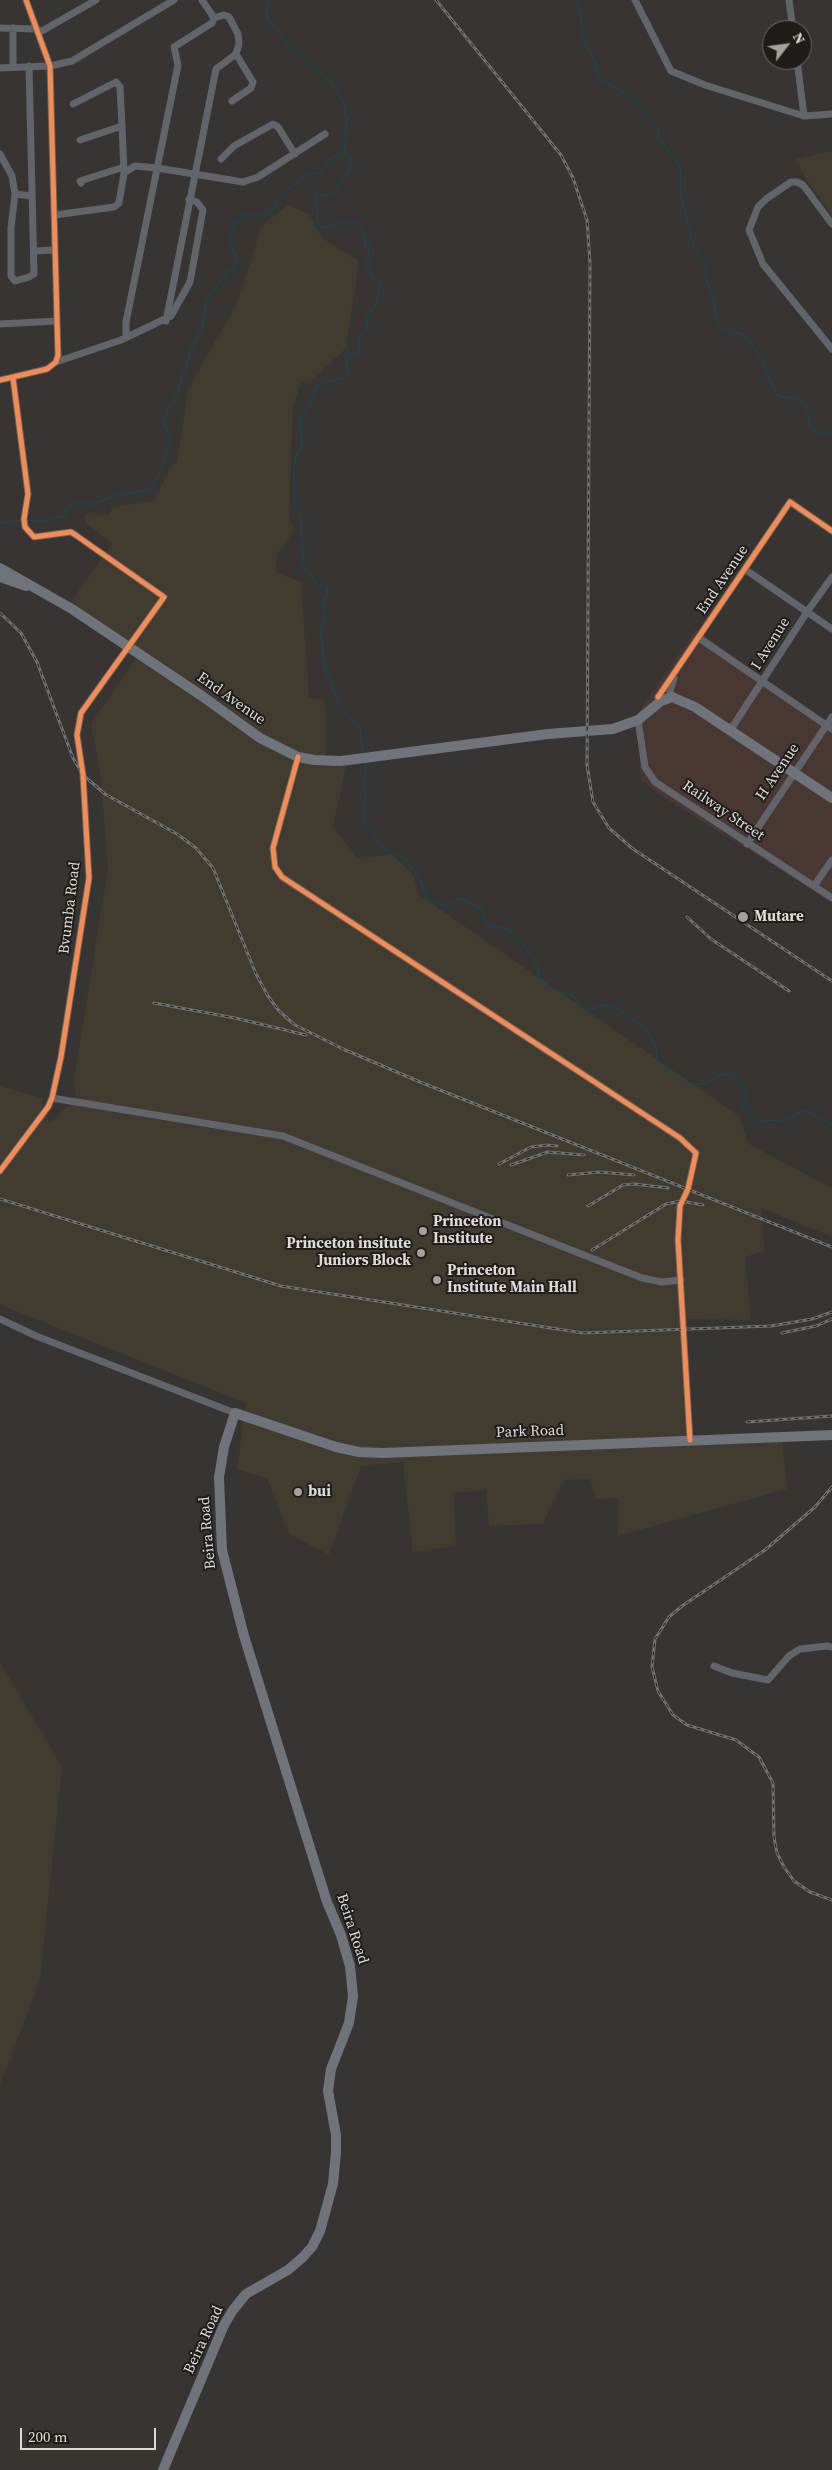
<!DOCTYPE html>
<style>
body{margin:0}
#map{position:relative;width:832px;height:2470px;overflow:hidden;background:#373431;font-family:"Source Serif 4",serif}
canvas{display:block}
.north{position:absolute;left:762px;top:20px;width:50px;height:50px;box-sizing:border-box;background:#1f1d1a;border:1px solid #6b6966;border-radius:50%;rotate:60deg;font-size:14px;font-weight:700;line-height:20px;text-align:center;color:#dedbd7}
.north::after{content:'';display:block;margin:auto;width:18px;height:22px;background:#a4a19d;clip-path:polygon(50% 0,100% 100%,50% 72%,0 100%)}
.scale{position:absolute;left:20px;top:2428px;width:136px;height:22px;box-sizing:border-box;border:2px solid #dedbd7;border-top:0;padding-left:6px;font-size:15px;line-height:18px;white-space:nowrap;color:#dedbd7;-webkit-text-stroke:4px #1f1d1a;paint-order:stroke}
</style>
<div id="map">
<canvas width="832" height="2470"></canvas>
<div class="north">N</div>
<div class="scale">200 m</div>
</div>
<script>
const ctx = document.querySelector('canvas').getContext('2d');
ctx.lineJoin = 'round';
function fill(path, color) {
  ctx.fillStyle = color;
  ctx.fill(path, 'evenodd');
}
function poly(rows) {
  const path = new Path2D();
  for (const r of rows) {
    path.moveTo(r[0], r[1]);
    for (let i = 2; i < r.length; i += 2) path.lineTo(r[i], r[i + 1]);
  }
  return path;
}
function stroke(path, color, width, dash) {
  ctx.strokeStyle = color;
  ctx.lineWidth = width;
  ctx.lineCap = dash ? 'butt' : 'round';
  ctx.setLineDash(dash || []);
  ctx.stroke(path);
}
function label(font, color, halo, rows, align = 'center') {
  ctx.font = font + ' "Source Serif 4",serif';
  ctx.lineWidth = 4;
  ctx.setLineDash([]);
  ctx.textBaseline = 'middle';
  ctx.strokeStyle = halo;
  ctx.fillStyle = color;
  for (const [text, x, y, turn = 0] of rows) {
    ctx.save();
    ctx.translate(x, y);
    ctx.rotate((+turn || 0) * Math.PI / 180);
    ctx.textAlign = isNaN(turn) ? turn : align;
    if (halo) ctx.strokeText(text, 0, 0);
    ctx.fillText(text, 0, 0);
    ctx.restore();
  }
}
const commercial = poly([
 [696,629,832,727,832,902,657,793,641,780,636,716]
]);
const built = poly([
 [832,151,832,216,807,181,796,159],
 [288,205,309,214,322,238,359,261,346,348,310,382,302,382,293,406,289,519,295,530,277,554,276,572,301,582,309,698,325,700,326,763,346,766,333,827,358,859,391,854,413,874,418,894,739,1116,749,1144,832,1188,832,1237,761,1208,764,1251,745,1257,751,1320,686,1319,691,1442,782,1441,787,1489,618,1536,618,1498,596,1499,590,1479,564,1480,543,1524,489,1526,486,1490,454,1493,456,1546,413,1552,403,1462,361,1466,329,1555,289,1534,267,1478,237,1469,246,1403,0,1305,0,1086,42,1098,49,1124,62,1111,76,1101,74,1079,108,869,100,772,91,724,137,656,69,604,112,544,86,523,86,514,110,515,112,507,154,501,172,464,177,463,188,389,237,303,262,225],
 [0,1662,62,1767,40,1980,0,2085]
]);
const stream = poly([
 [575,0,579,6,585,44,595,62,600,79,629,96,658,129,659,138,680,166,681,197,694,248,705,262,706,280,713,295,716,320,723,330,742,334,753,346,761,358,776,394,784,398,797,398,805,406,809,415,809,424,814,431,822,434,832,431],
 [345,153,349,157,351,167,335,191,331,195,317,195,314,200,317,209,316,221,321,228,345,222,350,225,356,220,366,239,364,246,369,244,368,261,364,268,369,268,373,279,381,282,377,302,367,317,367,327,359,337,359,353,346,356,348,374,343,378,317,385,307,410,299,418,302,447,296,456,294,468,295,507,301,520,303,565,317,584,327,587,328,595,322,600,326,615,321,632,324,665,339,704,360,729,363,753],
 [28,520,44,521,64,516,66,508,77,502,89,505,115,496,151,489,164,462,170,438,163,423,168,408,175,399,193,345,202,328,206,302,227,272,235,268,236,257,230,242,235,223,244,218,244,213,257,217,273,209,279,198,290,188,306,176,320,172,328,164,328,160,345,153,346,125,348,118,345,115,345,105,331,82,289,46,268,19,266,9,269,6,266,0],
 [0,523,21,520],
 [365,762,364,826,370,829,381,847,406,860,420,879,427,900,447,906,460,898,480,908,487,926,509,929,523,944,535,961,540,977,555,991,574,996,581,1007,593,1009,603,1005,617,1009,646,1028,656,1049,657,1062,677,1079,696,1085,706,1083,722,1074,734,1076,746,1089,743,1108,757,1121,789,1120,797,1113,806,1111,832,1125]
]);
const minor = poly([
 [202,0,214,18,224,15,229,17,238,34,239,44,236,54,253,82,251,88,232,101],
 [635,0,671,71,705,85,804,116,832,114],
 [789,0,793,30],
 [0,28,36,29,42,31,96,0],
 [13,28,13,67],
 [797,60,804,116],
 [0,68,50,66,72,61,174,0],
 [73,104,116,82,120,87,122,126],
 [0,154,12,176,15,194,32,196],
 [221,159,234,146,273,124,278,127,295,154],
 [124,173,135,166,157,168,243,182,258,177,325,134],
 [81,183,80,181,124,167],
 [15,194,11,228,11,276,15,281,29,277,34,274,29,66],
 [55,215,114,207,119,203,124,173,122,126,80,140],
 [832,224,803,185,797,182,791,182,766,199,758,207,749,230,763,264,832,349],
 [35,251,54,250],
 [166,321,216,69,236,54],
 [0,324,57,321],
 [126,337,126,322,178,65,174,47,212,23,214,18],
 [56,362,121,340,171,316,190,282,203,210,197,202,189,199],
 [0,380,47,369,56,362,58,355,50,66,26,0],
 [746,570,832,629],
 [699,638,832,729],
 [658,697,790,502,832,531],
 [672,697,670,691,674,678],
 [638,720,645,767,655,782,832,898],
 [733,726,807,612,832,577],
 [298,757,273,848,275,867,282,877,680,1138,696,1153,688,1189,680,1206,678,1240,690,1440],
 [747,844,832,717],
 [814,886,832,860],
 [52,1098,283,1136,642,1278,662,1282,681,1280],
 [0,1171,48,1107,52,1098,61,1057,89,878,83,775,77,735,81,713,164,597,77,536,71,532,34,537,25,527,24,519,28,494,13,378],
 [0,1319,36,1336,235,1413],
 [714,1666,732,1673,768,1680,789,1656,800,1649,827,1646,832,1647]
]);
const highway = poly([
 [0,568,72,609,202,696,260,738,298,757,314,760,341,761,548,734,613,729,638,720,661,701,672,697,695,707,832,798],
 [0,577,26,586],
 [163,2470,224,2325,233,2310,246,2294,288,2270,302,2258,312,2247,320,2231,333,2184,336,2152,336,2135,328,2091,331,2069,349,2023,353,1996,350,1966,341,1935,327,1902,301,1819,244,1636,222,1550,219,1477,224,1447,235,1413,336,1447,359,1452,383,1453,832,1435]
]);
const rail = poly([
 [436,0,561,155,573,178,587,220,590,263,587,765,593,802,609,828,633,849,832,981],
 [0,613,21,633,37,662,73,758,83,775,105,794,177,834,196,848,213,868,256,974,268,996,279,1011,295,1025,343,1049,420,1082,832,1247],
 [687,917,711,939,789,991],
 [154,1003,235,1018,306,1035],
 [499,1164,531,1147,547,1145,557,1146],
 [511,1165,548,1152,584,1155],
 [568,1175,600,1172,634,1175],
 [0,1199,281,1286,583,1333,771,1326,812,1319,832,1312],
 [588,1206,623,1185,634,1184,668,1188],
 [592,1250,666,1204,681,1201,703,1205],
 [782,1333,816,1326,832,1319],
 [747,1422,832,1416],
 [832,1487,815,1507,765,1550,682,1606,669,1617,655,1639,652,1667,658,1691,673,1715,687,1725,736,1740,759,1757,773,1783,774,1837,777,1853,784,1867,794,1881,810,1892,832,1900]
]);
const cycleway = poly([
 [0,380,47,369,56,362,58,355,50,66,26,0],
 [658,697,790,502,832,531],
 [298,757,273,848,275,867,282,877,680,1138,696,1153,688,1189,680,1206,678,1240,690,1440],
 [0,1171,48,1107,52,1098,61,1057,89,878,83,775,77,735,81,713,164,597,77,536,71,532,34,537,25,527,24,519,28,494,13,378]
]);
const markers = [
 [743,917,6,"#a4a19d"],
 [423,1231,5,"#a4a19d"],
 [421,1253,5,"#a4a19d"],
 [437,1280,5,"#a4a19d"],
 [298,1492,5,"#a4a19d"]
];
const streetNames = [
 ["End Avenue",723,580,-56],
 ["I Avenue",771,644,-58],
 ["End Avenue",231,699,35],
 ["H Avenue",778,772,-56],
 ["Railway Street",723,811,34],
 ["Bvumba Road",70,908,-83],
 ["Park Road",530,1432,-2],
 ["Beira Road",208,1533,-95],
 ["Beira Road",352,1929,72],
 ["Beira Road",204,2340,-65]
];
const poiNames = [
 ["Mutare",754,917],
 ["Princeton",433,1222],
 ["Institute",433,1239],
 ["Princeton insitute",411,1244,"right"],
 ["Juniors Block",411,1261,"right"],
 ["Princeton",447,1271],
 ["Institute Main Hall",447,1288],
 ["bui",308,1492]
];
fill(commercial, '#493732');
fill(built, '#423b30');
stroke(stream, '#055167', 1);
stroke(minor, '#62646b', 7);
stroke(highway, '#6f737b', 10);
stroke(rail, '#6e7072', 3);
stroke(rail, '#1f1d1a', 1, [4]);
stroke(cycleway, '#f68b52', 5);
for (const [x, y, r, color] of markers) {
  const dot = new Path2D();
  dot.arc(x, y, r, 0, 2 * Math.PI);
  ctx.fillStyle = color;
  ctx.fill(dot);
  stroke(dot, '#1f1d1a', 2);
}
label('15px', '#dedbd7', '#1f1d1a', streetNames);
label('bold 15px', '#dedbd7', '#1f1d1a', poiNames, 'left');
</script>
